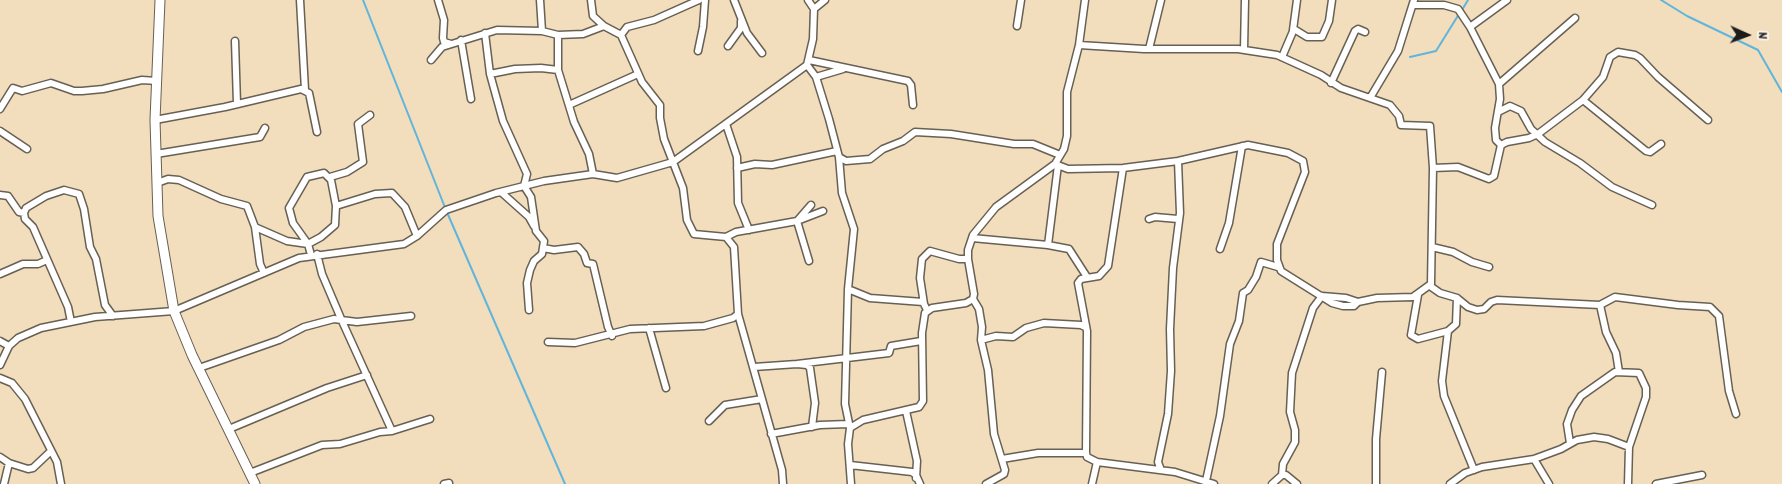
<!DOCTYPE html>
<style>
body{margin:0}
#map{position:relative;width:1782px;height:484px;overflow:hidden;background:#f2ddbd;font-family:Dekko,sans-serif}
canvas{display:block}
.north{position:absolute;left:1722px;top:10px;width:50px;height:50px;-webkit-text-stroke:4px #fcf5e5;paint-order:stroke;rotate:92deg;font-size:14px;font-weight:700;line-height:20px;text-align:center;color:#1c1c1c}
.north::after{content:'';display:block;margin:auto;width:18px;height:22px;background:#1c1c1c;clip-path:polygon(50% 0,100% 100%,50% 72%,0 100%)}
</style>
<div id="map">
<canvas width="1782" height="484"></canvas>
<div class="north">N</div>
</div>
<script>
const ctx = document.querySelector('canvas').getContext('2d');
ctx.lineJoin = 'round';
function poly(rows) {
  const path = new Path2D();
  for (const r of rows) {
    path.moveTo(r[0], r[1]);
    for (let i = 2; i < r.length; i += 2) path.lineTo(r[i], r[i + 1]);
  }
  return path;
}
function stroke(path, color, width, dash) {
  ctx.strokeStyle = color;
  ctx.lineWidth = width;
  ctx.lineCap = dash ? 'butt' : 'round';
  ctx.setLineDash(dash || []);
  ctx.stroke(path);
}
const stream = poly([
 [363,0,446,210,565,484],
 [1661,0,1687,16,1758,50,1782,92],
 [1462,10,1468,0],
 [1410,57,1436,51,1459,14]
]);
const street = poly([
 [300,0,305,90],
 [438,0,444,20,443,38,444,42,451,44],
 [540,0,542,31],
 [591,0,593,16,604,26,621,35,642,82,660,105,660,118,664,139,683,188,687,220,694,234,726,237,736,232,797,221,823,211],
 [734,0,747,33,762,53],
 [808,0,814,9],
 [1413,5,1444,5,1458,9,1470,27,1499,84,1500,99,1495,128,1496,140,1501,145],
 [1017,26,1021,0],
 [1470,27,1507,0],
 [1293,30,1297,0],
 [485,33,490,74,503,121,527,174,524,186,531,197,536,231,544,241,542,254,534,261,530,270,527,283,529,310],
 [621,35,627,27,654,20,699,0],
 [461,40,471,99],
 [235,41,237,104],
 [728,46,741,28,741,21],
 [1149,49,1161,0],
 [1244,50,1245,0],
 [698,51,703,27,705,0],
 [1282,57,1294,29,1307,37,1322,37,1329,21,1332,0],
 [431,60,442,47,497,30,542,31,558,35,583,34,604,26],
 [809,60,908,81,911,85,913,105],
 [807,65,816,77,829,119,839,157,842,193,854,229,848,289,845,404,850,428],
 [558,70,558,35],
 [490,74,515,69,541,68,558,70,574,122,589,154,593,174],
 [816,77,843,69],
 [1331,83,1355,31,1358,29,1365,32],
 [1499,84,1575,18],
 [1370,98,1398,51,1414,0],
 [1583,100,1646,151,1650,152,1661,144],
 [569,105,638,74],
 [0,109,13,88,22,91,51,83,74,91,82,91,103,89,142,80,157,81],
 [1498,112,1510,106,1521,111,1531,129,1545,142,1580,163,1612,187,1652,205],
 [155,120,225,107,301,89,309,93,317,132],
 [726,124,737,157,738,203,749,230],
 [0,131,27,149],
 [156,154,260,137,265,128],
 [839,157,846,161,870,159,883,149,903,141,915,132,951,134,1014,144,1033,144,1060,155],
 [1055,164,1068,169,1123,168,1178,161,1248,145,1288,153,1303,161,1305,172,1277,244,1277,260,1281,271,1332,303,1343,306,1354,306,1358,302,1377,298,1413,297,1431,284,1433,168,1430,126,1401,125,1399,116,1390,105,1341,88,1321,75,1277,55,1238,49,1144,49,1079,45],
 [737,168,755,164,772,165,837,151],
 [1123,168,1108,266,1099,276,1081,279,1078,283,1087,331,1086,453,1087,457,1097,462,1175,472,1214,484],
 [1433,168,1458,167,1489,179,1494,176,1501,145,1507,142,1529,138,1538,134,1583,100,1603,77,1610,57,1618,52,1635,55,1640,58,1658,77,1708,120],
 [330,177,347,172,363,162,358,124,370,115],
 [157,183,168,179,179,180,221,199,247,206,255,227],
 [501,192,529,217,534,226],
 [0,195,8,196,19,212,24,213],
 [336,206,375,194,392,193,405,207,417,236],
 [1149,219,1155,217,1178,219],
 [798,220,811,205],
 [797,221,809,261],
 [726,237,734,247,738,314,782,470,783,484],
 [972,238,1048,245,1058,165],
 [1048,245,1069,249,1087,277],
 [1432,247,1453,252,1472,262,1489,267],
 [543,248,554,250,578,247,584,254,587,263,593,264,608,327,612,336],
 [1220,249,1229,223,1242,146],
 [317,254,322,274,342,321,392,431],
 [264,273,260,264,255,227,287,241,308,244,321,237,335,225,336,206,331,180,324,173,307,177,289,208,293,223,308,244,311,255],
 [0,274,23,264,38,264,47,260],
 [1430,286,1440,293,1457,298,1468,307,1477,310,1484,309,1491,302,1497,300,1600,305,1606,332,1616,353,1619,372],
 [848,289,870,298,923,302],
 [1418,295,1411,335,1418,339,1448,331],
 [1322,296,1346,298,1358,302],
 [1457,298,1456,324,1448,331,1442,381,1444,396,1474,470],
 [973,299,979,309,982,327,981,340,988,370,994,434,1005,470,1004,474,986,484],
 [1600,305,1615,297,1678,305,1710,307,1719,316,1729,391,1736,414],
 [927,310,924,304,920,278,922,259,930,251,959,259,968,259],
 [71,322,68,307,33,227,25,219,24,213,26,208,46,196,64,190,79,194,84,209,90,247,96,259,105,305,113,316],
 [649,328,666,388],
 [981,340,996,336,1013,337,1026,328,1044,323,1081,325,1085,327],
 [0,341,9,346],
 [548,342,575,343,630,329,704,326,733,318,738,314],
 [797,364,889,353,891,346,921,341],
 [0,365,9,346,18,338,41,328,95,317,174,311,299,258,404,244,417,236,446,210,496,193,544,181,593,174,617,178,673,162,807,65,813,39,814,9,825,0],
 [754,367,797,364,807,365,810,368,815,403,812,427],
 [199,368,279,340,304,327,334,319,357,322,411,316],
 [0,378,12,383,25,399,57,462,61,484],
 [906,411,917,461,916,478],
 [709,421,725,405,762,399],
 [229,429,327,388,367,375],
 [771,434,820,425,848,424],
 [1570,443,1567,424,1572,410,1581,396,1615,372,1639,373,1646,388,1646,397,1629,447,1628,484],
 [0,457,9,463,28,469,33,468,51,451],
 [1002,459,1038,453,1086,453],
 [1534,459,1549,484],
 [850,465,912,472,916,475,920,484],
 [1161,470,1158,462,1168,414,1171,371,1170,329,1173,268,1180,213,1178,161],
 [250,473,322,445,340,444,380,432,392,431,430,419],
 [1282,475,1286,475,1297,484],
 [1206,481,1220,416,1230,344,1239,321,1243,293,1248,290,1256,277,1261,262,1278,267],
 [4,484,9,463],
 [444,484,449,483],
 [851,484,848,444,850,428,863,420,919,407,923,401,922,333,925,313,932,308,966,303,973,299,974,294,968,259,968,250,973,235,996,207,1055,164,1064,149,1067,136,1067,92,1079,45,1085,0],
 [1092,484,1097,462],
 [1272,484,1282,475,1283,464,1295,442,1295,430,1290,412,1292,373,1313,308,1322,296],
 [1376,484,1376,439,1382,372],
 [1450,484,1465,473,1482,467,1534,459,1561,449,1577,440,1594,437,1608,439,1629,447],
 [1656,484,1702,475]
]);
const secondary = poly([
 [160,0,155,120,158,216,174,311,192,355,255,484]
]);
stroke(stream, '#5fb5dc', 2);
stroke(street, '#676054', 9);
stroke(secondary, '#676054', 11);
stroke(street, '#fff', 6);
stroke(secondary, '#fff', 9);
</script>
